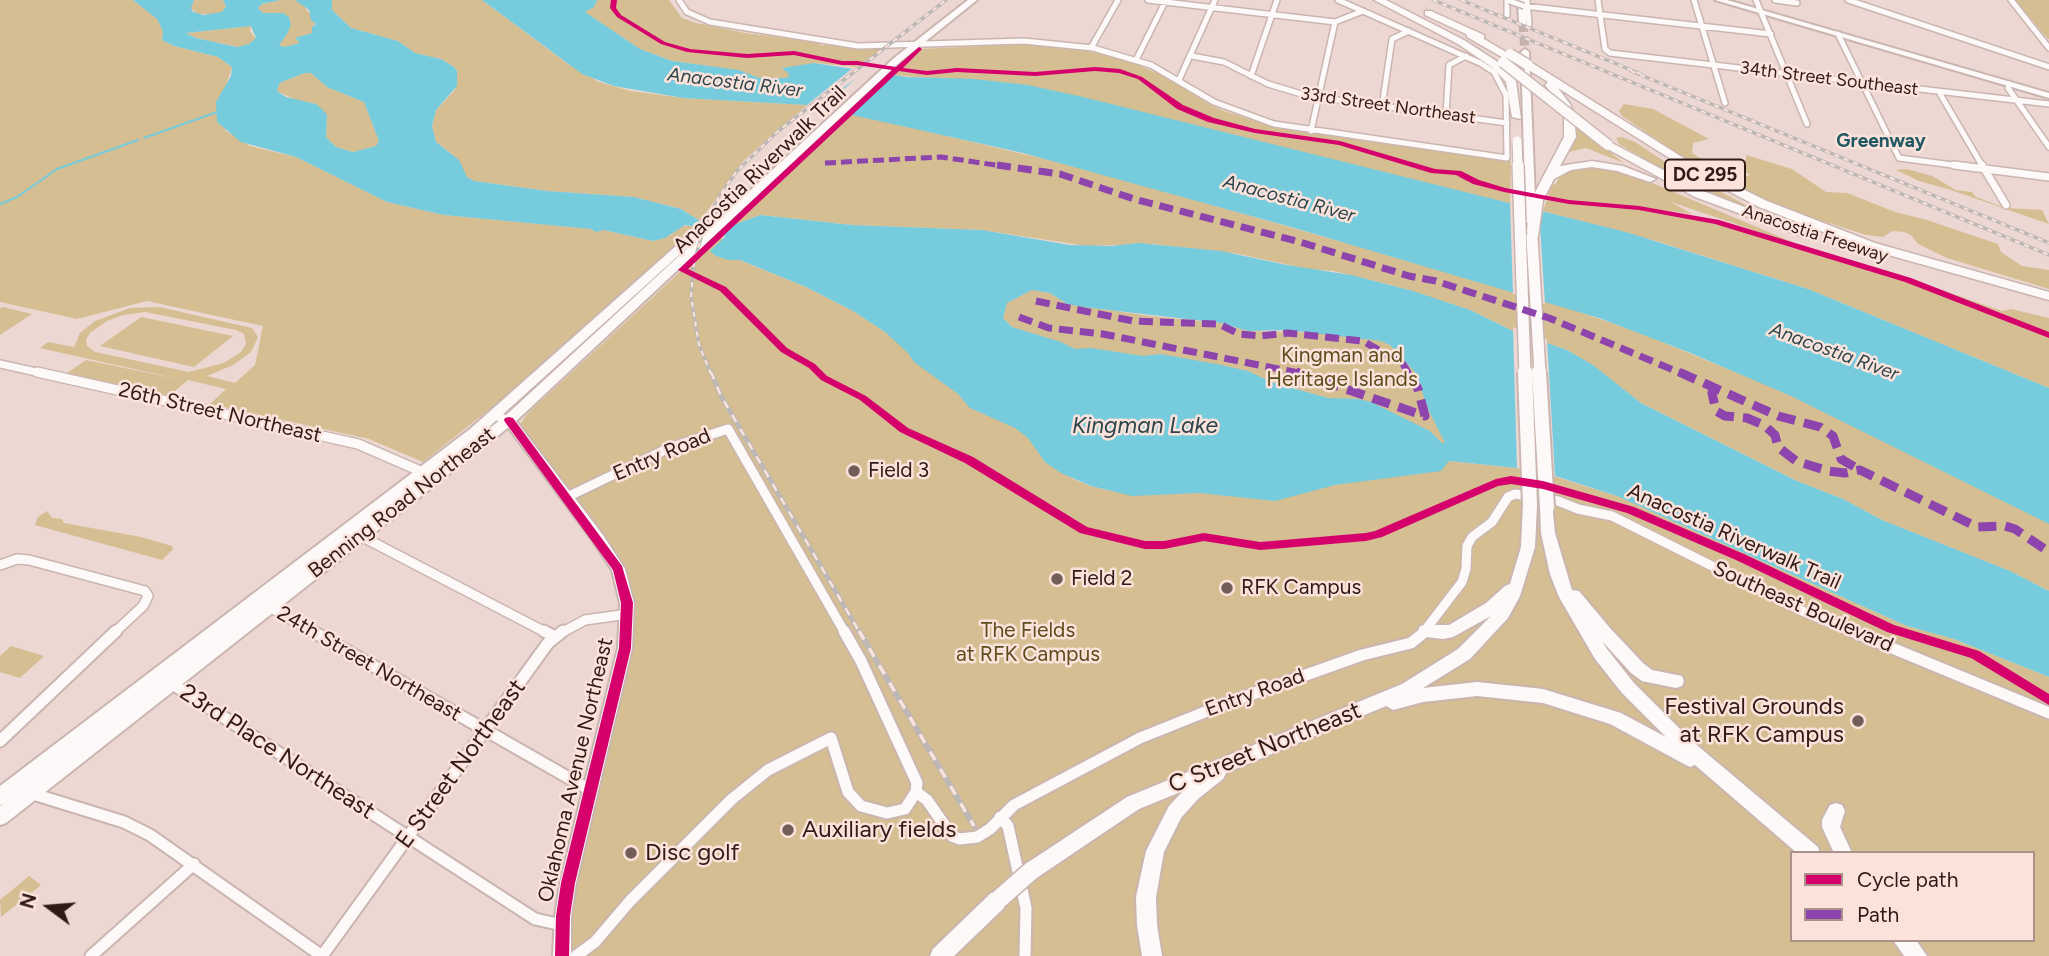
<!DOCTYPE html>
<style>
body{margin:0}
#map{position:relative;width:2049px;height:956px;overflow:hidden;background:#ecd7d2;font-family:Figtree,sans-serif}
canvas{display:block}
.legend{position:absolute;left:1790px;top:851px;width:245px;height:91px;box-sizing:border-box;background:#fbe2db;border:2px solid #aa928c;margin:0;padding:9px 12px;list-style:none;font-size:21px;color:#311b16}
.legend li{display:flex;align-items:center;gap:14px;height:35px}
.legend b{width:35px;border:2px solid #aa928c}
.north{position:absolute;left:14px;top:872px;width:70px;height:70px;-webkit-text-stroke:5px #fbe2db;paint-order:stroke;rotate:286deg;font-size:19px;font-weight:700;line-height:28px;text-align:center;color:#311b16}
.north::after{content:'';display:block;margin:auto;width:24px;height:32px;background:#311b16;clip-path:polygon(50% 0,100% 100%,50% 72%,0 100%)}
</style>
<div id="map">
<canvas width="2049" height="956"></canvas>
<ul class="legend">
<li><b style="height:9px;background:#d6006c"></b>Cycle path</li>
<li><b style="height:9px;background:#8e44ad"></b>Path</li>
</ul>
<div class="north">N</div>
</div>
<script>
const ctx = document.querySelector('canvas').getContext('2d');
ctx.lineJoin = 'round';
function fill(path, color) {
  ctx.fillStyle = color;
  ctx.fill(path, 'evenodd');
}
function poly(rows) {
  const path = new Path2D();
  for (const r of rows) {
    path.moveTo(r[0], r[1]);
    for (let i = 2; i < r.length; i += 2) path.lineTo(r[i], r[i + 1]);
  }
  return path;
}
function stroke(path, color, width, dash) {
  ctx.strokeStyle = color;
  ctx.lineWidth = width;
  ctx.lineCap = dash ? 'butt' : 'round';
  ctx.setLineDash(dash || []);
  ctx.stroke(path);
}
function label(font, color, halo, rows, align = 'center') {
  ctx.font = font + ' Figtree,sans-serif';
  ctx.lineWidth = 5;
  ctx.setLineDash([]);
  ctx.textBaseline = 'middle';
  ctx.strokeStyle = halo;
  ctx.fillStyle = color;
  for (const [text, x, y, turn = 0] of rows) {
    ctx.save();
    ctx.translate(x, y);
    ctx.rotate((+turn || 0) * Math.PI / 180);
    ctx.textAlign = isNaN(turn) ? turn : align;
    if (halo) ctx.strokeText(text, 0, 0);
    ctx.fillText(text, 0, 0);
    ctx.restore();
  }
}
const green = poly([
 [0,0,133,0,157,19,163,31,162,40,174,46,218,57,232,67,227,83,225,130,250,146,296,157,387,202,444,215,604,230,653,241,671,235,681,226,698,226,505,397,423,462,369,439,210,404,226,389,188,380,169,396,67,373,86,360,187,381,40,348,48,342,74,347,80,333,95,321,130,308,159,307,252,328,258,337,251,352,233,365,207,376,235,383,255,365,263,326,147,301,77,319,0,302],
 [145,312,236,330,244,334,246,344,241,352,224,363,189,372,95,352,87,346,86,339,91,332,107,321,123,315],
 [194,0,223,0,226,6,222,12,215,14,197,14,191,8],
 [280,0,295,0,302,3,316,23,312,27,313,33,295,39,301,43,299,44,284,47,278,45,287,34,288,29,268,14,259,12,259,5],
 [332,0,482,0,568,64,599,82,631,91,683,98,807,105,744,160,700,221,681,209,634,197,547,191,474,181,467,177,452,154,436,142,432,126,436,110,455,90,457,71,454,67,441,59,414,53,398,41,351,28,332,10],
 [597,0,669,0,682,18,696,23,745,33,819,42,822,46,826,43,883,49,856,67,814,63,787,78,759,78,730,69,672,61,640,49,584,12,590,9],
 [2015,0,2049,0,2049,39,2048,39],
 [251,26,250,31,256,39,249,44,238,47,196,38,186,33],
 [1028,44,1051,45,1119,57,1174,80,1205,102,1224,111,1275,127,1511,161,1510,203,954,80,891,75,918,49],
 [305,73,311,73,333,89,364,102,379,141,376,146,353,152,336,147,326,137,327,115,277,91,279,84,284,81],
 [1624,104,1653,109,1709,139,1693,143,1692,153,1728,176,1739,178,1750,175,1736,165,1746,160,1746,155,1792,169,1826,192,1847,193,1895,212,1927,220,1998,244,2001,252,2022,266,2049,270,2049,289,1947,258,1918,244,1911,235,1904,232,1892,231,1883,237,1866,235,1786,209,1728,182,1683,157,1622,116,1619,111],
 [849,113,1083,168,1545,300,1640,333,1774,388,2049,479,2049,591,2010,571,1882,520,1843,499,1797,481,1641,403,1592,365,1567,350,1513,331,1470,310,1391,285,1333,271,1308,269,1239,254,1152,244,1087,246,982,230,852,225,761,215,728,227],
 [1574,128,1580,129,1624,163,1586,148,1569,152,1573,145],
 [1622,137,1635,142,1668,164,1757,211,1695,186,1655,165,1619,144,1616,138],
 [1593,166,1633,175,1809,249,1671,202,1692,214,1640,207,1737,229,1789,247,1890,272,2002,311,2011,309,2049,318,2049,388,1808,289,1656,241,1543,211,1552,184,1555,185,1560,176,1571,169],
 [1907,169,1932,176,1956,190,1972,192,1976,197,2005,208,2042,210,2049,224,1951,190,1919,181,1896,170],
 [723,232,726,234,722,238,728,260,739,260,806,287,853,311,885,332,973,358,1047,463,1075,480,1091,486,1111,491,1291,488,1448,461,1517,468,1553,476,1617,496,1907,626,1954,639,2049,677,2049,956,571,956,570,903,634,638,634,598,622,562,520,424,529,412],
 [1792,853,2033,853,2033,940,1792,940],
 [1032,290,1050,293,1067,304,1151,316,1221,323,1248,331,1373,334,1390,345,1403,359,1416,364,1429,411,1450,440,1444,444,1317,446,1047,338,1012,327,1003,318,1007,303],
 [3,307,32,314,0,335,0,308],
 [141,317,233,336,194,367,100,346],
 [47,511,52,518,62,519,64,523,141,537,172,546,173,549,162,560,35,525,38,517],
 [11,646,44,656,20,678,0,672,0,656],
 [29,876,41,885,1,917,0,900]
]);
const water = poly([
 [133,0,194,0,191,8,193,12,204,15,222,12,226,6,223,0,280,0,262,4,258,8,263,13,283,13,289,17,291,25,287,34,279,45,284,47,300,43,295,38,312,33,312,27,316,24,311,20,309,10,295,0,332,0,332,10,351,28,398,41,415,53,441,59,454,67,457,71,457,86,436,110,432,126,436,142,459,160,467,177,474,181,547,191,634,197,681,209,700,221,728,227,760,215,852,225,982,230,1070,245,1110,246,1139,243,1221,251,1287,265,1351,275,1413,291,1470,310,1513,331,1567,350,1593,365,1641,403,1797,481,1843,499,1882,520,2010,571,2049,591,2049,677,1954,639,1907,626,1617,496,1555,476,1517,468,1449,461,1441,471,1335,485,1275,501,1199,493,1132,496,1091,486,1061,473,1045,462,1028,438,1015,428,970,408,958,394,914,362,908,353,885,332,853,311,806,287,740,260,728,260,716,256,710,251,725,237,723,232,685,225,665,238,653,241,604,230,596,232,591,229,444,215,387,202,296,157,241,142,217,122,216,102,231,76,232,67,218,57,174,46,162,40,163,31,157,19],
 [251,26,256,38,249,44,237,47,196,38,186,33],
 [305,73,311,73,327,87,364,102,379,141,376,146,353,152,336,147,326,137,327,115,323,110,316,104,286,97,277,91,279,84,284,81],
 [1032,290,1050,293,1067,304,1083,307,1221,323,1248,331,1287,330,1381,341,1390,345,1415,372,1429,411,1445,443,1442,443,1430,431,1371,402,1358,399,1328,398,1271,382,1248,371,1216,364,1160,354,1143,356,1091,348,1075,349,1061,342,1012,327,1003,318,1007,303],
 [482,0,597,0,594,7,585,12,640,49,672,61,739,70,759,78,786,78,790,75,782,68,814,63,906,77,974,79,1028,85,1083,97,1626,232,1808,289,2049,388,2049,524,1791,396,1688,352,1599,318,1291,227,1023,153,807,105,683,98,614,86,582,74]
]);
const pier = poly([
 [854,67,893,71,846,116,820,111,857,77,818,108,807,105],
 [1510,203,1543,211,1540,226,1545,304,1513,294],
 [1513,327,1547,339,1555,476,1517,468]
]);
const stream = poly([
 [144,138,217,112],
 [0,204,17,197,57,169,138,140]
]);
const primaryTunnel = poly([
 [1523,23,1525,52]
]);
const streetFar3 = poly([
 [679,0,687,12,710,22,858,46,1024,41,1093,48,1151,65,1214,102,1274,124,1507,158,1506,95,1494,72,1480,63,1338,0],
 [1148,0,1335,22,1363,11],
 [1507,0,1507,15],
 [1527,0,1529,24],
 [1598,0,1605,49,1610,53,2049,104],
 [1694,0,1725,103],
 [1756,0,1807,124],
 [1775,0,1797,3],
 [1848,0,2049,67],
 [2011,0,2049,48],
 [1524,6,1771,34],
 [1838,34,1899,158,1968,167],
 [1091,48,1118,0],
 [1192,56,1224,62,1268,84,1308,96,1507,123],
 [1136,60,1165,2],
 [1251,76,1277,0],
 [1179,80,1215,0],
 [2009,84,2008,88,2049,147],
 [1939,92,1983,167],
 [1382,107,1392,39,1409,31],
 [1446,115,1449,65,1466,56],
 [1311,131,1335,22]
]);
const streetFar2 = poly([
 [1954,165,2049,177],
 [1982,165,2006,205],
 [0,364,45,374]
]);
const streetFar1 = poly([
 [37,372,358,444,427,474],
 [567,497,669,448,728,429,845,633],
 [357,534,547,633],
 [0,565,17,559,29,560,145,591,148,596,143,606,114,633],
 [266,605,315,633],
 [561,633,585,620,628,614],
 [1423,633,1462,582,1466,569,1467,546,1472,537,1492,522,1508,497,1515,494,1558,501,1578,509,1612,516,1802,611,1855,633]
]);
const street = poly([
 [312,631,590,790],
 [544,631,555,637],
 [1851,631,2049,713],
 [171,683,535,919,562,925],
 [0,741,116,631],
 [916,792,927,800,952,836,960,839,977,837,990,829,1014,805,1140,738,1230,702,1362,655,1411,643,1426,631],
 [30,793,124,822,150,835,322,956],
 [1000,817,1008,826,1026,908,1025,956],
 [91,956,194,864],
 [322,956,548,643,563,631],
 [576,956,595,942,630,901,732,799,768,770,831,738,848,792,861,806,887,813,905,809,916,792,917,783,861,661,844,631]
]);
const secondary = poly([
 [1715,0,1727,0,2049,93,2049,98,1715,0],
 [495,412,513,417,603,535,625,569,634,603,632,648,576,883,571,916,571,956,553,956,555,916,560,883,618,648,620,603,612,570,593,541,505,423,491,419,489,416,491,413,495,412]
]);
const primary = poly([
 [968,0,977,0,900,62,514,423,6,823,0,825,0,806,3,804,0,805,0,786,470,429,712,214,720,214,720,218,480,435,346,539,504,417,894,58,968,0],
 [1518,0,1526,0,1526,25,1519,23,1518,0],
 [1525,49,1529,52,1536,222,1531,225,1526,222,1521,52,1525,49],
 [1530,500,1537,505,1535,547,1520,596,1508,618,1470,659,1423,688,1477,682,1543,689,1621,713,1666,737,1622,693,1595,659,1559,597,1550,574,1541,533,1540,508,1542,504,1552,504,1555,533,1572,590,1579,591,1610,628,1643,663,1652,670,1682,676,1684,681,1682,686,1676,688,1642,681,1631,673,1602,641,1607,649,1634,683,1692,741,1818,847,1820,853,1797,853,1695,765,1690,767,1684,764,1610,724,1543,703,1477,696,1423,702,1393,710,1386,706,1226,773,1223,779,1198,799,1181,818,1164,852,1156,897,1157,925,1162,956,1142,956,1137,925,1136,897,1146,851,1169,806,1183,791,1139,809,1038,877,1031,880,1024,877,1022,871,1024,865,1127,797,1402,684,1458,649,1491,616,1453,637,1443,639,1426,637,1420,636,1418,631,1420,626,1426,625,1449,625,1486,603,1505,586,1510,584,1521,547,1523,505,1530,500],
 [1836,803,1842,805,1845,811,1840,827,1852,853,1834,853,1822,827,1822,820,1830,805,1836,803],
 [998,891,1005,893,1008,900,1005,907,954,956,930,956,933,949,991,893,998,891],
 [1893,940,1916,940,1927,956,1904,956,1893,940]
]);
const highway = poly([
 [1374,0,1386,0,1464,40,1501,64,1516,81,1521,119,1512,117,1506,82,1493,68,1458,44,1374,0],
 [1425,11,1431,11,1484,35,1484,39,1516,58,1507,60,1467,37,1466,34,1425,15,1425,11],
 [1524,63,1532,63,1698,167,1767,201,1875,243,2049,292,2049,300,1867,249,1759,207,1690,171,1558,88,1570,104,1574,115,1576,137,1560,166,1592,161,1623,166,1656,179,1650,182,1617,171,1592,167,1571,170,1554,179,1543,200,1538,237,1536,240,1528,240,1526,237,1531,200,1564,137,1564,115,1560,104,1545,85,1548,82,1524,67,1524,63],
 [1604,143,1612,143,1703,191,1819,236,1813,240,1809,239,1695,197,1604,147,1604,143]
]);
const railFar2 = poly([
 [1433,0,2049,255],
 [1461,0,1641,74],
 [1631,71,2049,243],
 [711,374,699,345,691,296,694,263,703,230,719,196,737,171,777,132,946,0]
]);
const railFar1 = poly([
 [711,372,721,396,860,633]
]);
const rail = poly([
 [859,631,974,826]
]);
const streetBridge = poly([
 [1509,1,1524,6]
]);
const primaryBridgeFar3 = poly([
 [1517,141,1518,167]
]);
const primaryBridgeFar2 = poly([
 [1518,165,1525,374],
 [1532,237,1540,374]
]);
const primaryBridgeFar1 = poly([
 [1525,372,1530,505],
 [1539,372,1547,508]
]);
const primaryBridge = poly([
 [998,900,1031,871]
]);
const highwayBridge = poly([
 [1510,54,1528,65],
 [1503,62,1608,145]
]);
const quietFar2 = poly([
 [825,163,941,157,1009,167]
]);
const quietFar1 = poly([
 [997,165,1060,174,1134,199,1300,242,1409,276,1436,281,1549,318,1683,374],
 [1036,301,1133,321,1219,324,1239,334,1261,336,1288,333,1363,341,1403,364,1409,374],
 [1019,317,1049,328,1103,334,1304,374]
]);
const quiet = poly([
 [1296,372,1425,416,1418,389,1408,372],
 [1679,372,1778,416,1820,427,1833,436,1841,459,1860,470],
 [1714,386,1712,393,1716,411,1725,416,1747,418,1764,425,1775,435,1778,447,1796,461,1828,471,1845,473,1860,470,1977,527,2005,526,2015,529,2049,552]
]);
const cycleway = poly([
 [611,0,617,0,616,8,621,15,665,42,690,49,747,54,794,51,842,61,857,61,896,67,919,47,922,49,903,68,927,71,957,68,1035,72,1095,67,1120,69,1142,77,1183,105,1214,118,1255,129,1340,141,1435,169,1461,171,1479,180,1505,188,1569,200,1639,206,1719,220,1911,278,2049,332,2049,338,1905,282,1715,224,1639,210,1569,204,1504,192,1473,184,1456,175,1431,173,1339,145,1255,133,1208,122,1177,109,1138,79,1119,73,1095,71,1035,76,957,72,927,75,899,71,688,269,726,287,787,348,815,364,827,376,866,396,908,428,973,457,1087,527,1145,541,1164,541,1204,533,1260,542,1366,533,1375,531,1496,479,1511,476,1543,481,1634,507,1744,554,1894,625,1979,651,2049,694,2049,705,1971,658,1887,632,1736,560,1627,513,1543,489,1511,484,1498,486,1382,537,1366,541,1260,550,1204,541,1164,549,1145,549,1080,533,965,463,900,432,860,400,821,380,809,368,781,352,720,291,678,270,892,70,857,65,842,65,794,55,747,58,687,52,661,44,617,17,610,8,611,0],
 [509,417,513,418,622,566,633,603,631,648,575,883,570,916,569,956,555,956,556,916,561,883,619,648,621,603,613,570,505,422,504,420,505,418,509,417]
]);
const markers = [
 [854,471,7,"#725d58"],
 [1057,579,7,"#725d58"],
 [1227,588,7,"#725d58"],
 [1858,721,7,"#725d58"],
 [788,830,7,"#725d58"],
 [631,853,7,"#725d58"]
];
const farStreetnames = [
 ["34th Street Southeast",1829,79,7],
 ["33rd Street Northeast",1388,106,8],
 ["Anacostia Freeway",1815,234,18]
];
const farWaternames = [
 ["Anacostia River",735,83,7],
 ["Anacostia River",1289,199,15],
 ["Anacostia River",1834,352,20]
];
const farNeighbourhoodnames = [
 ["Greenway",1881,141]
];
const shields = [
 [1705,175,80]
];
const shieldNames = [
 ["DC 295",1705,175]
];
const streetNames = [
 ["Anacostia Riverwalk Trail",760,170,-44],
 ["26th Street Northeast",220,413,13],
 ["Entry Road",662,455,-23],
 ["Benning Road Northeast",402,503,-38],
 ["Anacostia Riverwalk Trail",1734,537,24],
 ["Southeast Boulevard",1803,607,24],
 ["24th Street Northeast",369,664,30],
 ["Entry Road",1255,693,-20],
 ["Oklahoma Avenue Northeast",576,770,-77]
];
const parkNames = [
 ["Kingman and",1342,356],
 ["Heritage Islands",1342,380],
 ["The Fields",1028,631],
 ["at RFK Campus",1028,655]
];
const poiNames = [
 ["Field 3",868,471],
 ["Field 2",1071,579],
 ["RFK Campus",1241,588]
];
const waterNames = [
 ["Kingman Lake",1145,426]
];
const nearPoinames = [
 ["Festival Grounds",1844,707,"right"],
 ["at RFK Campus",1844,735,"right"],
 ["Auxiliary fields",802,830],
 ["Disc golf",645,853]
];
const nearStreetnames = [
 ["C Street Northeast",1265,748,-22],
 ["23rd Place Northeast",277,752,33],
 ["E Street Northeast",461,764,-54]
];
fill(green, '#d4be92');
fill(water, '#76ccdd');
fill(pier, '#ecd7d2');
stroke(stream, '#76ccdd', 2);
stroke(primaryTunnel, '#c7b1ac', 9, [9, 4.5]);
stroke(streetFar3, '#cab5b0', 8);
stroke(streetFar2, '#cab5b0', 10);
stroke(streetFar1, '#cab5b0', 12);
stroke(street, '#cab5b0', 15);
stroke(secondary, '#cab5b0', 4);
stroke(primary, '#cab5b0', 4);
stroke(highway, '#cab5b0', 3);
stroke(streetFar3, '#fcf9f8', 5);
stroke(streetFar2, '#fcf9f8', 7);
stroke(streetFar1, '#fcf9f8', 9);
stroke(street, '#fcf9f8', 11);
fill(secondary, '#fcf9f8');
fill(primary, '#fcf9f8');
fill(highway, '#fcf9f8');
stroke(railFar2, '#bdb8b6', 3.5);
stroke(railFar1, '#bdb8b6', 5);
stroke(rail, '#bdb8b6', 6);
stroke(railFar2, '#fbe2db', 2, [5]);
stroke(railFar1, '#fbe2db', 2.5, [8]);
stroke(rail, '#fbe2db', 3.5, [10]);
stroke(streetBridge, '#cab5b0', 8, []);
stroke(primaryBridgeFar3, '#cab5b0', 11, []);
stroke(primaryBridgeFar2, '#cab5b0', 14, []);
stroke(primaryBridgeFar1, '#cab5b0', 18, []);
stroke(primaryBridge, '#cab5b0', 21, []);
stroke(highwayBridge, '#cab5b0', 13, []);
stroke(streetBridge, '#fcf9f8', 5);
stroke(primaryBridgeFar3, '#fcf9f8', 9);
stroke(primaryBridgeFar2, '#fcf9f8', 11);
stroke(primaryBridgeFar1, '#fcf9f8', 14);
stroke(primaryBridge, '#fcf9f8', 18);
stroke(highwayBridge, '#fcf9f8', 10);
stroke(quietFar2, '#8e44ad', 5, [11, 5]);
stroke(quietFar1, '#8e44ad', 7, [14, 7]);
stroke(quiet, '#8e44ad', 9, [18, 9]);
fill(cycleway, '#d6006c');
for (const [x, y, r, color] of markers) {
  const dot = new Path2D();
  dot.arc(x, y, r, 0, 2 * Math.PI);
  ctx.fillStyle = color;
  ctx.fill(dot);
  stroke(dot, '#fbe2db', 2.5);
}
label('18px', '#311b16', '#fbe2db', farStreetnames);
label('italic 19px', '#2b474d', '#fbe2db', farWaternames);
label('bold 19px', '#205863', '#fbe2db', farNeighbourhoodnames);
for (const [x, y, w] of shields) {
  const box = new Path2D();
  box.roundRect(x - w / 2, y - 15.5, w, 31, 5);
  ctx.fillStyle = '#fbe2db';
  ctx.fill(box);
  stroke(box, '#311b16', 2);
}
label('bold 19px', '#311b16', null, shieldNames);
label('21px', '#311b16', '#fbe2db', streetNames);
label('21px', '#5c4e1c', '#fbe2db', parkNames);
label('21px', '#311b16', '#fbe2db', poiNames, 'left');
label('italic 23px', '#2b474d', '#fbe2db', waterNames);
label('24px', '#311b16', '#fbe2db', nearPoinames, 'left');
label('24px', '#311b16', '#fbe2db', nearStreetnames);
</script>
